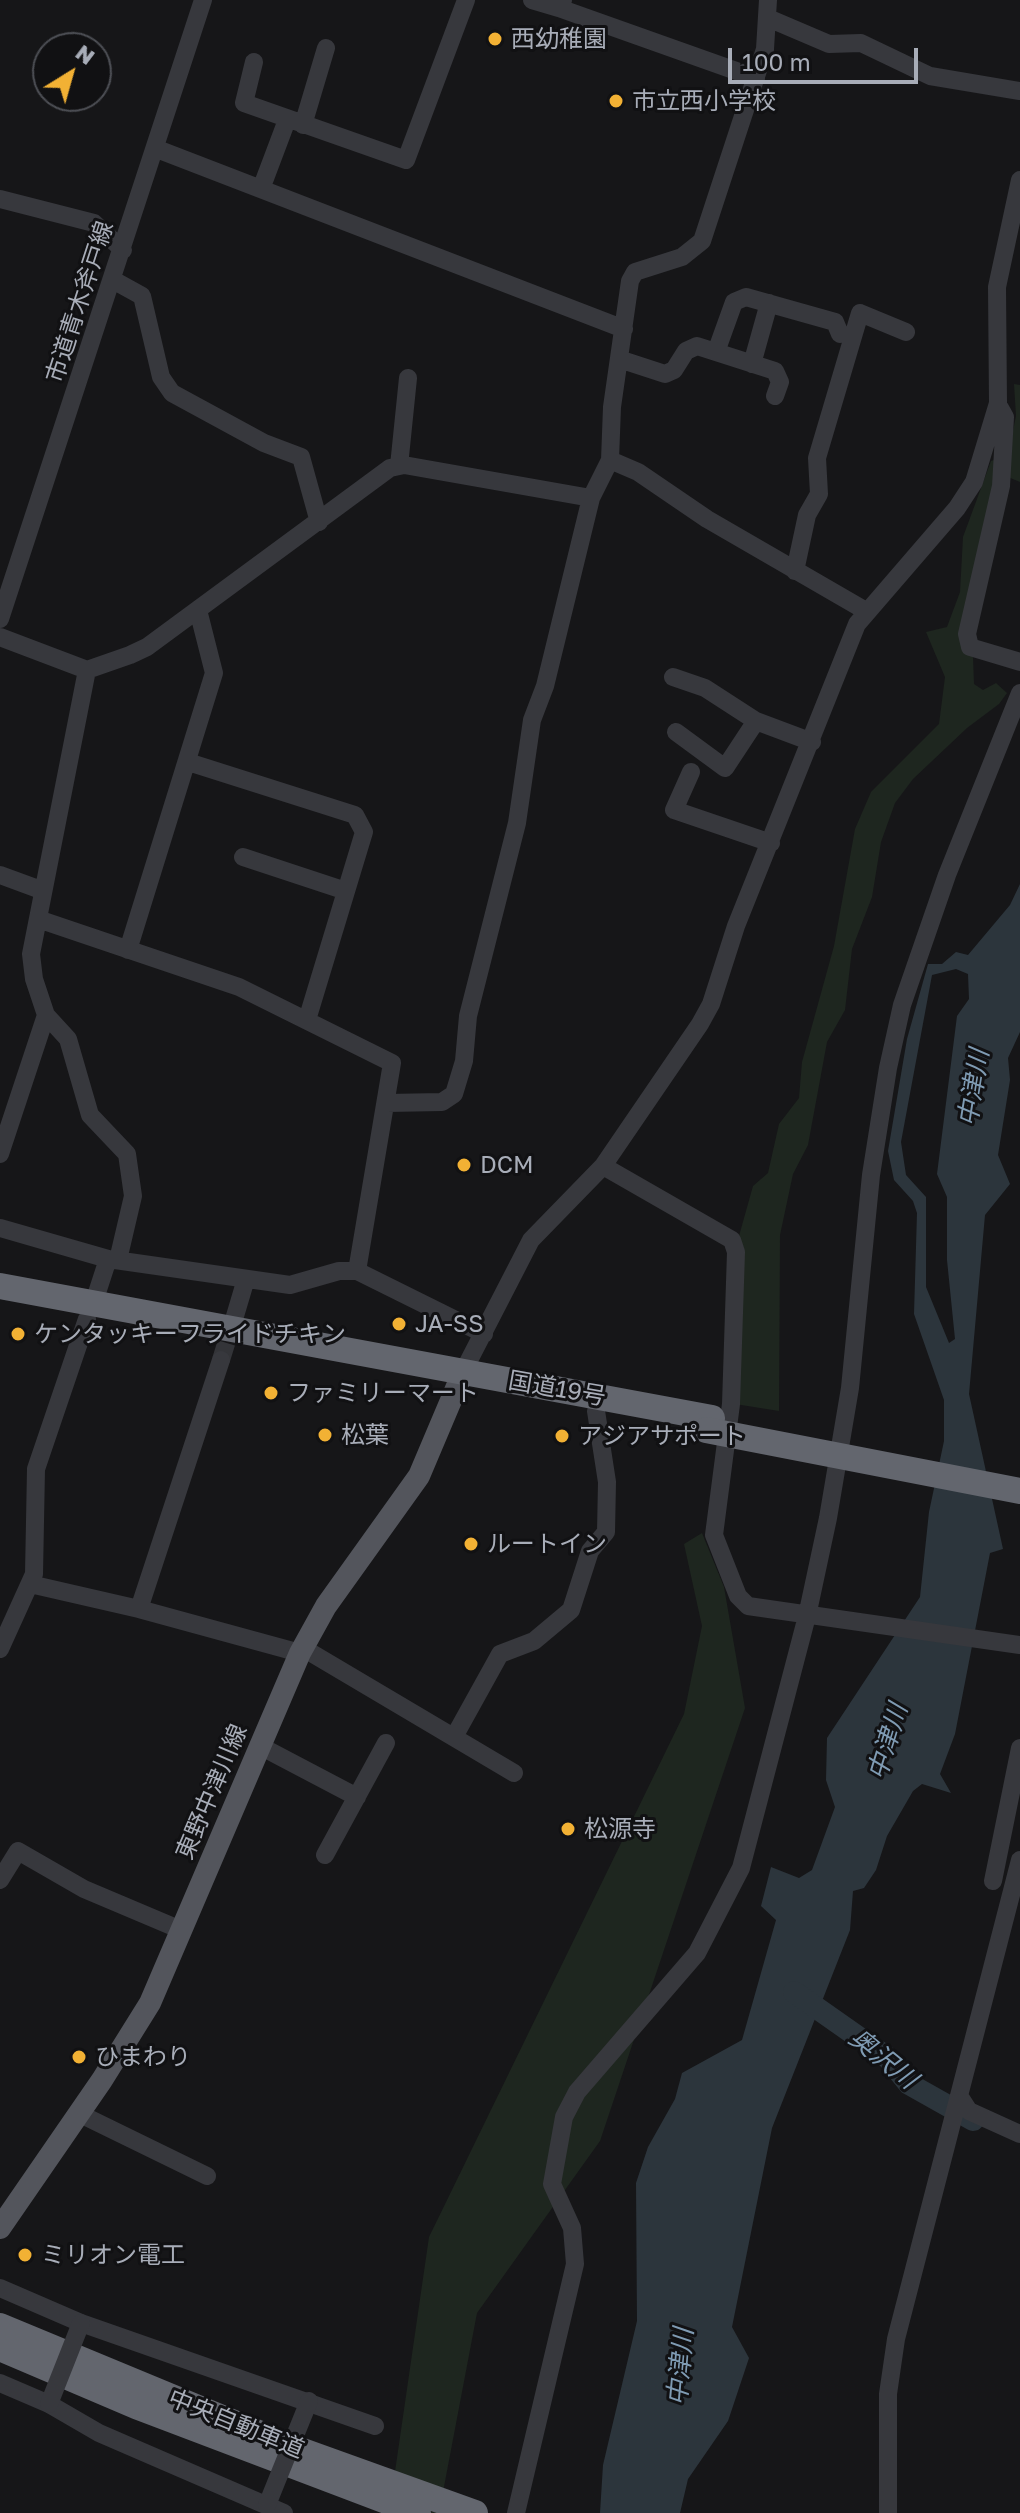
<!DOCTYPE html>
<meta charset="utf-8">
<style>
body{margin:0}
#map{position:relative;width:1020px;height:2513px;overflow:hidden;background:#161618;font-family:"Golos Text",sans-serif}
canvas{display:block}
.north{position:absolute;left:32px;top:32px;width:80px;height:80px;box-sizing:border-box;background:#111113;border:2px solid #4d4f55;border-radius:50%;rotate:37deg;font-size:22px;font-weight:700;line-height:32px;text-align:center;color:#a8adb8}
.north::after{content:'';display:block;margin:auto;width:28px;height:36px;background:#f2b134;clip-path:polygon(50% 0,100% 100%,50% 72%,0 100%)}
.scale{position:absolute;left:728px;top:48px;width:190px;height:36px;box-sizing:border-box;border:4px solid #a8adb8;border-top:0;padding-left:10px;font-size:24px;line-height:28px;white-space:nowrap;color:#a8adb8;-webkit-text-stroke:6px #111113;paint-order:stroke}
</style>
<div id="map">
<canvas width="1020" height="2513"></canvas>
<div class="north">N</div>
<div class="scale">100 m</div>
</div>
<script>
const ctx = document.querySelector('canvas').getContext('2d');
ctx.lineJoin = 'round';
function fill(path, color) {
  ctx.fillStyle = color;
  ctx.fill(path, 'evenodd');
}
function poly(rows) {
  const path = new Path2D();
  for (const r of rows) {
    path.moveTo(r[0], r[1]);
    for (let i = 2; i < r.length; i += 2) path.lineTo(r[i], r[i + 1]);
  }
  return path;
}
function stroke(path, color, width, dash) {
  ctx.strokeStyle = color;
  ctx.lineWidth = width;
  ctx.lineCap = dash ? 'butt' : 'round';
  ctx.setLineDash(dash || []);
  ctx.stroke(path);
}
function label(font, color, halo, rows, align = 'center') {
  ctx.font = font + ' "Golos Text","Noto Sans JP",sans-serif';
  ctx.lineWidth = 6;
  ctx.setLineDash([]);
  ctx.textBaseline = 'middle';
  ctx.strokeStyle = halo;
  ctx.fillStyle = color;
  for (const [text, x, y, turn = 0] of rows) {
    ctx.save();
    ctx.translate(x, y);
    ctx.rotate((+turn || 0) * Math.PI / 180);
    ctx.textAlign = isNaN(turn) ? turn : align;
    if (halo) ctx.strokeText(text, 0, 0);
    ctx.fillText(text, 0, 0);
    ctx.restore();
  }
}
const green = poly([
 [1014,384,1020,385,1020,482,1008,477,963,636,973,657,974,684,983,690,996,683,1007,693,999,704,967,728,913,779,895,803,881,842,872,897,852,949,845,1010,827,1042,808,1145,793,1174,780,1235,779,1411,735,1404,744,1249,739,1236,753,1186,768,1173,779,1124,799,1098,802,1062,834,946,855,829,871,792,939,724,945,677,926,632,947,627,960,592,963,537,991,461,1008,455,1016,416],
 [702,1533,724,1587,745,1708,600,2141,477,2313,439,2513,389,2513,429,2237,684,1714,702,1626,684,1544]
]);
const water = poly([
 [1020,884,1020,1032,1008,1058,1010,1080,998,1155,1010,1184,985,1215,969,1394,1003,1549,990,1553,955,1734,940,1774,951,1793,922,1784,913,1791,887,1836,876,1870,864,1888,853,1891,850,1930,772,2128,732,2327,749,2358,728,2421,688,2479,680,2513,600,2513,603,2465,637,2321,636,2183,648,2147,675,2099,682,2073,742,2040,776,1920,761,1906,771,1867,799,1878,812,1870,835,1807,826,1780,827,1738,920,1597,929,1512,944,1441,944,1400,914,1314,917,1213,913,1201,894,1180,888,1151,907,1039,928,964,942,964,956,952,968,955,1010,905],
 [956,969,968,974,969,999,957,1016,937,1174,947,1197,947,1260,955,1339,949,1343,926,1287,926,1197,906,1175,901,1142,932,975]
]);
const river = poly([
 [794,1992,888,2058,909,2084,973,2120]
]);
const minorTunnel = poly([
 [221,1360,234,1318]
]);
const minor = poly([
 [532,0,559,8],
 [563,0,559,8,756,78],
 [768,18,829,44,861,43,930,76,1020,91],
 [254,62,244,103,406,160,466,0],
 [303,125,326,48],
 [157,149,624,329],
 [261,189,287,120],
 [0,199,94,223,123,250],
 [113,280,142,296,161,377,172,393,264,443,301,457,319,522],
 [716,352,734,302,746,297,835,322,840,334],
 [619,359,665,374,674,370,686,351,697,346,775,371,780,382,775,396],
 [752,364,769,303],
 [1000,408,1005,417,1001,486,967,634,970,647,1020,662],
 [610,460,638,472,707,519,866,611],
 [399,466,408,378],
 [795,571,807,515,819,494,817,458,860,313,906,332],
 [0,619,203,0],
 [0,637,87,670,130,655,147,647,390,468,404,465,591,498],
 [673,677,705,688,756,721,812,742],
 [676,732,725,768,756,721],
 [188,762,355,815,364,832,307,1020],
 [691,772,674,810,771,843],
 [243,857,346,891],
 [0,875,41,890],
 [38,919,239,987,392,1063,357,1271],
 [128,950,214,673,198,610],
 [46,1015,68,1039,90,1115,127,1154,133,1196,118,1260],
 [387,1103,442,1102,454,1094,464,1061,468,1016,517,823,532,720,545,686,591,498,610,460,612,407,630,281,635,272,682,257,702,241,765,49,768,0],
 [0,1154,46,1015,34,979,31,954,87,670],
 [603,1166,732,1240,736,1252,731,1404,714,1535,738,1596,748,1606,1020,1645],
 [0,1228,108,1259,290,1285,339,1271,357,1271,484,1334],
 [94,1302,108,1259],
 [235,1316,246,1279],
 [463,1372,531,1240,603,1166,700,1024,711,1004,736,926,857,624,957,508,974,482,998,403,997,287,1020,180],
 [30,1584,139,1609,300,1653],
 [139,1609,221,1360],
 [303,1648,514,1773],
 [0,1649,34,1574,36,1469,87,1319],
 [454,1737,500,1654,534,1641,571,1610,590,1551,606,1532,607,1482,596,1411],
 [260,1746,357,1797],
 [325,1855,386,1743],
 [0,1880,18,1851,84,1889,181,1930],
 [993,1881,1020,1748],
 [960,2097,969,2111,1020,2134],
 [80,2114,207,2176],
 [0,2288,81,2323,375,2426],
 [0,2383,49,2404,99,2433,284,2513],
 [516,2513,575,2264,572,2228,552,2184,564,2117,577,2092,697,1953,741,1868,807,1616,828,1518,850,1388,871,1175,888,1068,902,1005,947,875,1020,693],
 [888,2513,888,2394,896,2339,1020,1860]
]);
const major = poly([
 [0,2228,102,2080,150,2003,300,1653,326,1606,419,1476,463,1372]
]);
const highway = poly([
 [0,1286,712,1418],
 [0,2326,297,2449,475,2513],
 [0,2348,136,2406,418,2513]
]);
const minorBridge = poly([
 [49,2404,81,2323],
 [267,2505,309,2401]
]);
const highwayBridge = poly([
 [706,1430,1020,1491]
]);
const markers = [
 [495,39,8,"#f2b134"],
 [616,101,8,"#f2b134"],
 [464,1165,8,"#f2b134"],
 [399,1324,8,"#f2b134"],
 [18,1334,8,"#f2b134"],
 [271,1393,8,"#f2b134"],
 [325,1435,8,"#f2b134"],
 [562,1436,8,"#f2b134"],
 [471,1544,8,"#f2b134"],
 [568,1829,8,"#f2b134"],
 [79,2057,8,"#f2b134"],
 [25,2255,8,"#f2b134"]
];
const poiNames = [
 ["西幼稚園",511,39],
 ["市立西小学校",632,101],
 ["DCM",480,1165],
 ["JA-SS",415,1324],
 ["ケンタッキーフライドチキン",34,1334],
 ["ファミリーマート",287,1393],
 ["松葉",341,1435],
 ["アジアサポート",578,1436],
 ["ルートイン",487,1544],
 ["松源寺",584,1829],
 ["ひまわり",95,2057],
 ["ミリオン電工",41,2255]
];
const streetNames = [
 ["市道青木斧戸線",80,302,-72],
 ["国道19号",557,1389,10],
 ["東野中津川線",212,1792,-67],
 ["中央自動車道",236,2424,22]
];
const waterNames = [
 ["中津川",974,1088,-81],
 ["中津川",888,1742,-73],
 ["奥沢川",883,2059,39],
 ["中津川",681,2367,-85]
];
fill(green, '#1e261f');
fill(water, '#2c353c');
stroke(river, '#2c353c', 22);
stroke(minorTunnel, '#333438', 18, [18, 9]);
stroke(minor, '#37383d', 18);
stroke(major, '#53555c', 22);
stroke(highway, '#63666e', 26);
stroke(minorBridge, '#37383d', 18);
stroke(highwayBridge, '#63666e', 26);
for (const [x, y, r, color] of markers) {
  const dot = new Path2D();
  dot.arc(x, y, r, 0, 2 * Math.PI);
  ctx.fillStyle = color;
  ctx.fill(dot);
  stroke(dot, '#111113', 3);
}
label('24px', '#a8adb8', '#111113', poiNames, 'left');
label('24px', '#a8adb8', '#111113', streetNames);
label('italic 26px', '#7f9bb3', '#111113', waterNames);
</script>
